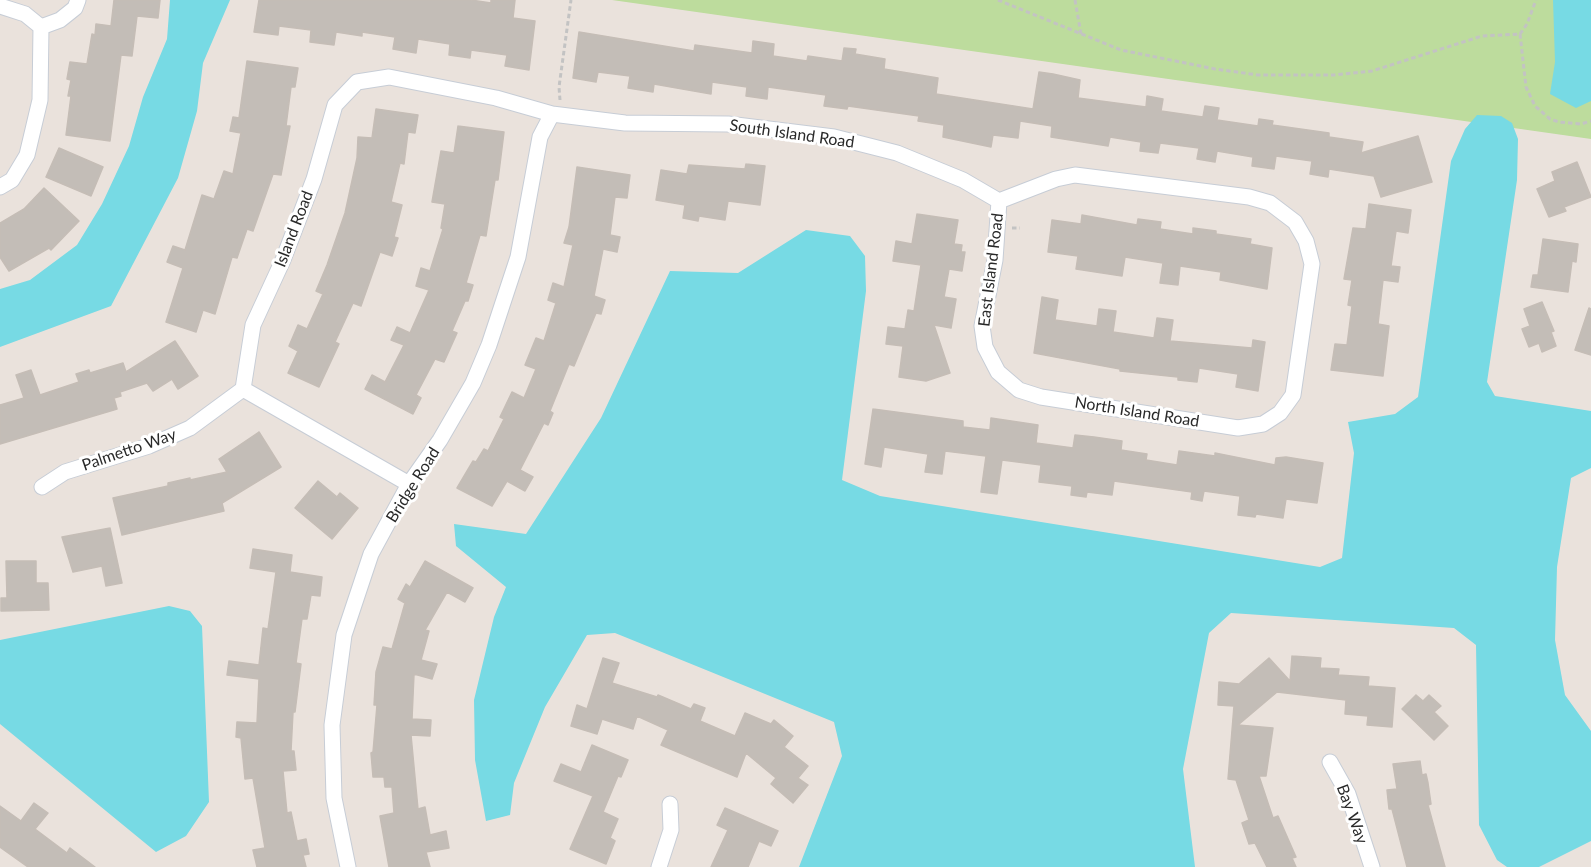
<!DOCTYPE html>
<style>
body{margin:0}
canvas{display:block;background:#eae2dc}
</style>
<canvas width="1591" height="867"></canvas>
<script>
const ctx = document.querySelector('canvas').getContext('2d');
ctx.lineJoin = 'round';
function fill(path, color) {
  ctx.fillStyle = color;
  ctx.fill(path, 'evenodd');
}
function poly(rows) {
  const path = new Path2D();
  for (const r of rows) {
    path.moveTo(r[0], r[1]);
    for (let i = 2; i < r.length; i += 2) path.lineTo(r[i], r[i + 1]);
  }
  return path;
}
function stroke(path, color, width, dash) {
  ctx.strokeStyle = color;
  ctx.lineWidth = width;
  ctx.lineCap = dash ? 'butt' : 'round';
  ctx.setLineDash(dash || []);
  ctx.stroke(path);
}
function label(font, color, halo, rows, align = 'center') {
  ctx.font = font + ' Lato,sans-serif';
  ctx.lineWidth = 6;
  ctx.setLineDash([]);
  ctx.textBaseline = 'middle';
  ctx.strokeStyle = halo;
  ctx.fillStyle = color;
  for (const [text, x, y, turn = 0] of rows) {
    ctx.save();
    ctx.translate(x, y);
    ctx.rotate((+turn || 0) * Math.PI / 180);
    ctx.textAlign = isNaN(turn) ? turn : align;
    if (halo) ctx.strokeText(text, 0, 0);
    ctx.fillText(text, 0, 0);
    ctx.restore();
  }
}
const green = poly([
 [612,0,1591,0,1591,139]
]);
const water = poly([
 [170,0,230,0,203,63,197,111,178,178,111,306,0,347,0,289,30,280,77,245,102,204,129,146,143,97,167,39],
 [1553,0,1591,0,1591,101,1576,108,1550,94,1555,62],
 [1477,115,1501,116,1512,123,1518,139,1517,180,1487,382,1495,396,1591,411,1591,468,1571,478,1557,567,1555,640,1565,695,1591,731,1591,841,1539,867,1507,867,1497,860,1479,825,1476,645,1454,628,1231,613,1209,633,1183,769,1195,867,799,867,842,756,834,722,615,633,587,635,545,707,514,783,510,815,486,821,475,760,474,700,494,617,506,587,456,546,454,524,526,534,601,418,670,271,738,273,806,230,850,236,865,256,866,291,842,480,880,496,1320,567,1342,558,1354,453,1348,422,1395,414,1418,397,1451,161,1465,129],
 [169,606,190,611,202,626,209,802,186,836,156,852,0,724,0,640]
]);
const building = poly([
 [114,0,160,0,158,18,137,16,132,56,121,55,110,141,66,135,71,96,68,96,71,80,67,79,70,62,87,64,92,34,95,35,96,24,111,26,114,0],
 [259,0,471,0,491,3,491,0,515,0,513,18,535,21,529,70,505,66,507,55,471,50,470,58,449,55,450,44,418,39,416,53,393,49,395,37,362,32,362,36,336,32,334,45,310,42,311,30,279,26,278,35,254,32,259,0],
 [579,32,694,51,695,45,752,53,753,41,774,44,773,56,807,61,808,56,842,61,844,48,856,49,855,54,885,59,884,69,938,78,936,94,1033,109,1039,72,1053,74,1080,80,1078,98,1146,107,1147,96,1163,99,1161,111,1203,117,1205,106,1219,108,1217,120,1258,126,1259,119,1273,121,1272,125,1329,133,1329,137,1363,142,1361,153,1418,136,1432,182,1381,197,1374,176,1329,169,1328,177,1310,174,1312,161,1276,156,1274,169,1252,166,1253,157,1217,151,1215,162,1197,159,1199,148,1160,143,1158,153,1140,151,1141,142,1110,137,1108,146,1051,137,1052,126,1020,121,1018,138,993,135,991,147,943,137,944,125,918,121,919,116,848,106,847,109,824,106,826,95,768,87,767,99,746,96,747,87,712,82,711,94,654,84,653,92,628,88,630,76,598,72,596,82,573,78,579,32],
 [247,61,298,68,295,87,291,87,286,126,290,126,281,175,273,174,253,231,247,229,237,258,232,257,215,314,203,310,196,332,166,322,183,268,167,262,173,246,185,250,202,195,214,199,224,171,233,174,241,133,230,131,233,117,239,118,247,61],
 [376,109,418,115,415,133,408,132,404,164,400,163,391,202,402,205,394,237,398,238,392,256,380,252,361,306,353,303,335,342,339,344,319,387,288,373,298,351,289,346,298,325,307,329,323,294,316,291,327,265,345,213,357,158,358,137,372,138,376,109],
 [458,126,504,132,498,180,495,180,486,236,480,235,466,283,473,285,468,301,465,301,452,331,457,333,444,362,435,359,416,395,421,398,413,414,365,389,372,375,385,382,404,345,391,340,397,327,410,333,429,290,416,286,421,268,430,271,443,229,441,228,445,204,432,202,441,151,454,153,458,126],
 [59,148,103,167,91,196,46,177,59,148],
 [1577,162,1591,197,1564,207,1566,211,1549,217,1537,189,1555,181,1552,172,1577,162],
 [746,164,765,166,760,205,728,201,725,220,699,216,698,221,683,218,685,205,656,200,661,170,687,174,689,165,745,169,746,164],
 [577,167,630,175,627,198,615,197,610,235,620,237,617,252,603,249,594,296,605,300,601,314,596,313,574,366,569,364,550,411,553,413,548,425,544,423,520,470,533,477,525,491,507,481,492,506,457,488,473,461,476,462,484,449,488,451,504,419,500,417,512,392,524,398,536,369,525,365,536,338,544,341,556,303,548,300,553,283,564,287,573,245,564,243,569,227,577,167],
 [44,188,79,221,51,250,49,248,9,271,0,257,0,223,24,209,44,188],
 [1369,204,1411,210,1408,233,1396,231,1391,266,1400,267,1398,282,1383,280,1378,324,1389,326,1383,376,1331,370,1335,344,1347,345,1352,306,1348,305,1352,280,1344,279,1353,228,1366,229,1369,204],
 [917,214,958,220,954,244,962,245,961,252,965,252,962,271,949,269,944,297,956,299,951,328,934,325,950,373,926,381,899,377,903,346,886,344,888,327,905,329,908,310,914,311,921,265,893,261,896,241,912,244,917,214],
 [1082,215,1137,225,1138,219,1161,222,1160,229,1193,234,1193,228,1216,231,1216,234,1251,239,1250,244,1272,248,1267,289,1220,280,1221,272,1180,266,1178,285,1160,283,1163,263,1125,257,1122,276,1076,269,1078,256,1048,252,1052,220,1081,224,1082,215],
 [1543,239,1578,244,1576,262,1572,261,1568,292,1531,287,1533,275,1538,275,1543,239],
 [1042,297,1058,300,1055,320,1097,326,1099,309,1116,311,1113,332,1154,338,1157,318,1173,320,1170,341,1252,348,1253,340,1265,342,1258,391,1236,387,1238,374,1199,368,1197,382,1178,380,1178,377,1120,371,1120,369,1034,353,1042,297],
 [1542,302,1554,331,1551,332,1556,346,1542,352,1539,343,1529,347,1522,329,1530,326,1524,309,1542,302],
 [1589,308,1591,309,1591,355,1575,350,1589,308],
 [175,341,198,376,178,389,172,379,153,391,147,383,120,392,121,396,114,398,117,409,0,444,0,405,24,398,16,375,31,370,40,395,79,382,76,374,89,370,90,373,123,363,126,372,175,341],
 [873,409,963,421,963,427,990,430,991,418,1038,425,1036,443,1073,448,1075,435,1094,437,1122,441,1121,450,1147,454,1146,460,1177,465,1179,451,1215,456,1215,453,1275,465,1276,458,1286,457,1323,463,1317,503,1286,499,1283,518,1256,514,1255,517,1238,515,1240,496,1204,491,1202,501,1191,499,1192,492,1114,481,1112,495,1087,492,1086,497,1071,495,1072,486,1039,482,1041,465,1002,460,997,494,981,492,986,456,945,451,942,474,925,472,928,454,884,447,881,467,865,464,873,409],
 [259,432,281,467,222,503,224,511,122,535,113,498,168,486,168,483,190,478,190,480,227,472,219,459,259,432],
 [318,481,337,497,340,493,358,508,332,539,295,508,318,481],
 [110,528,122,583,106,586,102,566,73,572,62,537,110,528],
 [253,549,292,555,290,572,322,577,320,596,311,595,307,619,302,619,296,663,301,664,295,712,293,712,291,751,294,751,296,770,283,771,287,813,291,812,297,841,306,839,309,854,303,855,306,867,257,867,253,850,265,848,253,778,245,779,241,738,236,737,237,722,257,723,259,679,227,675,229,661,259,665,263,628,268,629,276,572,250,568,253,549],
 [6,561,36,561,36,583,48,583,49,610,1,611,1,598,7,598,6,561],
 [425,561,473,588,465,602,447,592,425,630,429,631,421,660,437,664,432,679,414,674,412,719,431,720,430,736,411,735,418,809,425,807,430,835,446,831,449,848,426,852,430,867,389,867,380,816,394,813,392,787,385,787,384,777,373,777,371,753,373,752,377,705,374,705,376,672,383,647,392,649,405,603,398,599,406,584,410,587,425,561],
 [1292,656,1321,658,1320,668,1339,669,1338,675,1369,677,1368,686,1395,688,1392,727,1367,725,1368,716,1345,714,1346,700,1277,692,1238,725,1273,728,1266,776,1259,776,1273,818,1278,816,1296,857,1292,858,1296,867,1267,867,1255,843,1249,844,1242,823,1249,820,1236,780,1228,779,1234,706,1218,705,1219,682,1239,684,1269,658,1290,681,1292,656],
 [603,658,619,663,612,683,657,697,658,695,691,709,694,704,705,708,700,721,735,736,745,713,771,724,774,720,793,736,784,747,808,766,798,778,808,785,793,803,771,784,776,778,746,753,737,777,661,745,668,730,637,716,633,729,602,719,597,734,571,726,577,705,587,709,603,658],
 [1416,695,1423,701,1429,695,1441,706,1434,712,1448,726,1434,740,1402,709,1416,695],
 [592,745,628,760,621,777,618,776,603,812,618,819,610,838,615,841,606,864,570,849,593,796,554,781,561,764,581,772,592,745],
 [1420,761,1422,775,1426,774,1428,783,1431,804,1428,805,1445,867,1407,867,1392,809,1389,809,1387,790,1397,789,1393,764,1420,761],
 [34,803,48,813,35,829,67,853,70,848,95,867,28,867,0,847,0,806,21,821,34,803],
 [725,808,778,831,771,846,759,841,748,867,711,867,728,830,717,825,725,808]
]);
const path = poly([
 [998,0,1121,50,1215,69,1258,75,1334,75,1372,71,1482,36,1520,34,1526,87,1535,106,1550,119,1559,122,1581,124,1591,121],
 [1075,0,1081,34],
 [1520,34,1527,24,1536,0],
 [560,100,559,87,571,0],
 [1012,228,1020,228]
]);
const minor = poly([
 [0,6,25,14,41,27],
 [41,27,60,20,75,8,78,0],
 [1075,175,1249,197,1270,203,1295,222,1306,241,1312,264,1293,395,1280,413,1263,424,1238,428,1041,397,1019,390,998,372,985,347,982,326,995,260,999,201,1056,179,1075,175],
 [0,187,12,180,27,155,40,100,41,27],
 [243,389,253,325,283,260,314,179,335,105,357,82,389,77,496,98,552,114,625,123,728,124,834,137,897,153,963,180,999,201],
 [243,389,409,484],
 [42,487,65,472,149,446,190,428,243,389],
 [1330,762,1348,794,1372,867],
 [348,867,334,798,332,725,344,635,371,554,409,484,440,440,473,383,489,345,518,257,540,137,552,114],
 [659,867,671,830,670,804]
]);
const streetNames = [
 ["South Island Road",792,134,8],
 ["Island Road",294,229,-69],
 ["East Island Road",991,270,-83],
 ["North Island Road",1137,412,9],
 ["Palmetto Way",129,450,-19],
 ["Bridge Road",413,485,-58],
 ["Bay Way",1352,814,70]
];
fill(green, '#bddc9d');
fill(water, '#77dae4');
fill(building, '#c3bdb7');
stroke(building, '#c5bdb6', 1.5);
stroke(minor, '#c7cdd6', 17);
stroke(path, '#c3c3c3', 3, [4.5, 3]);
stroke(minor, '#fff', 15);
label('16px', '#292929', '#fff', streetNames);
</script>
